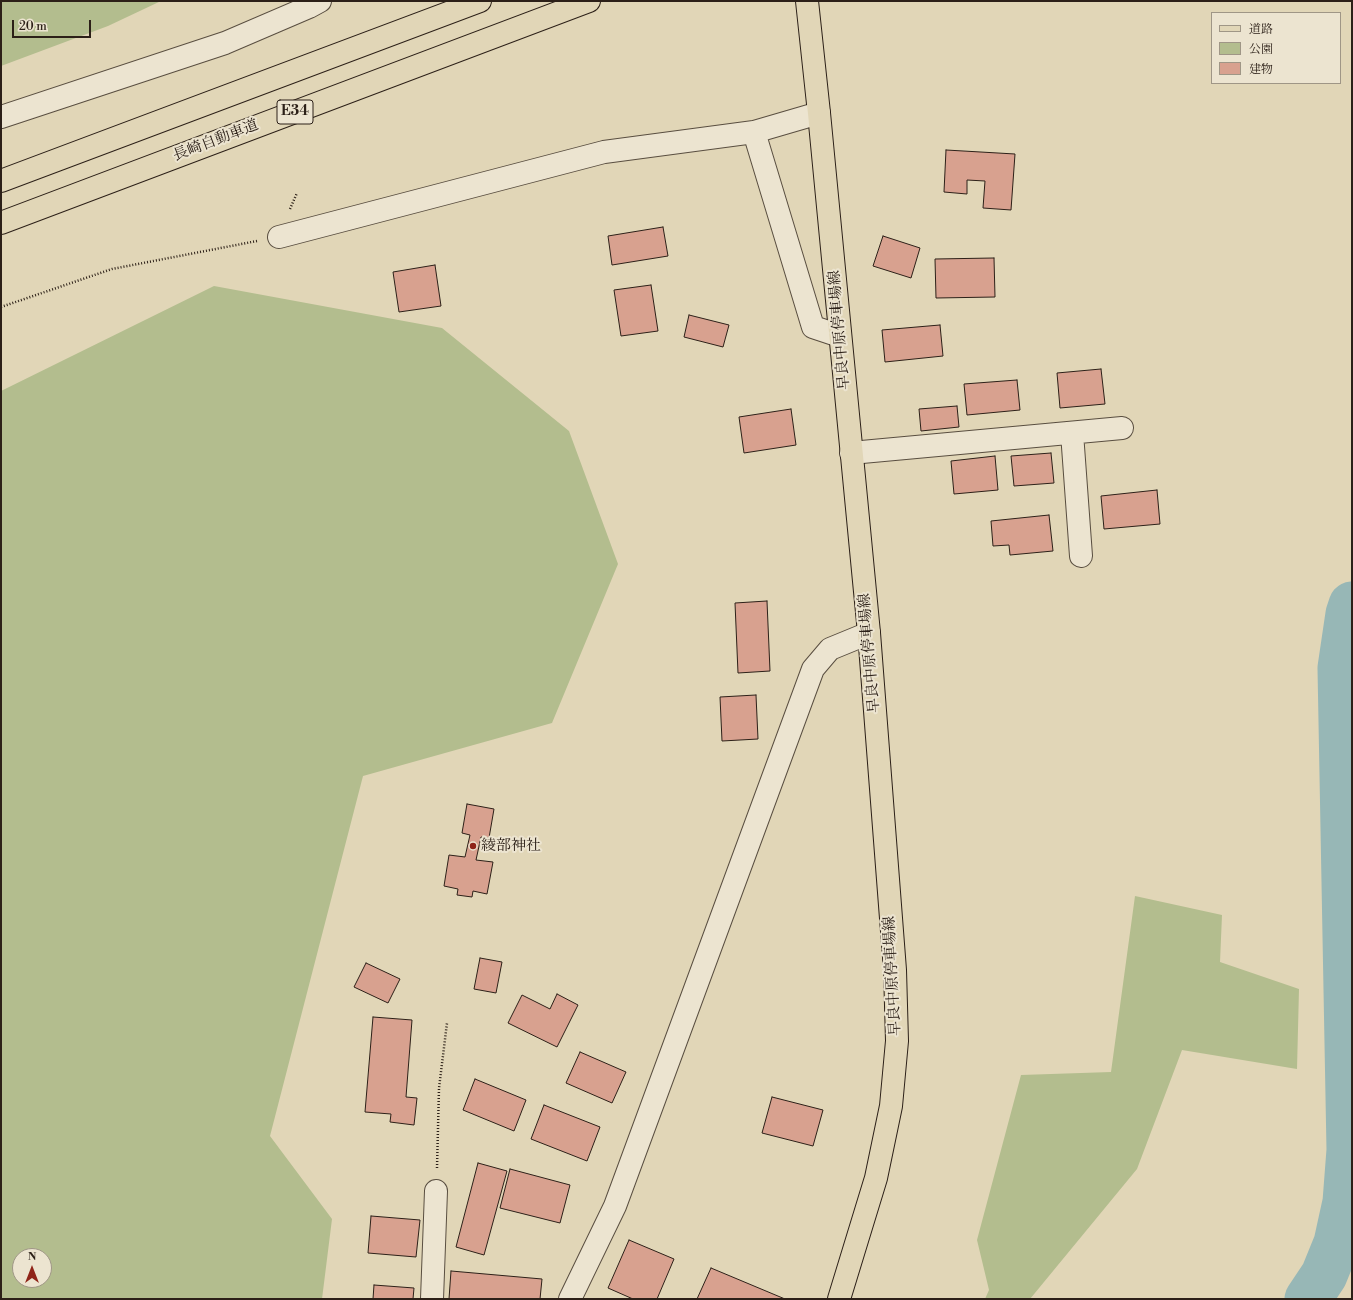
<!DOCTYPE html>
<meta charset="utf-8">
<style>
body{margin:0}
#map{position:relative;width:1353px;height:1300px;overflow:hidden;background:#e1d6b7;font-family:"Libre Bodoni","Noto Serif JP",serif}
canvas{display:block}
.frame{position:absolute;inset:0;border:2px solid #2c2018;pointer-events:none}
.legend{position:absolute;left:1211px;top:12px;width:130px;height:72px;box-sizing:border-box;background:#ece4d0;border:1px solid #9f9686;margin:0;padding:5px 7px;list-style:none;font-size:12px;color:#2c2018}
.legend li{display:flex;align-items:center;gap:8px;height:20px}
.legend b{width:20px;border:1px solid #9f9686}
.north{position:absolute;left:12px;top:1248px;width:40px;height:40px;box-sizing:border-box;background:#ece4d0;border:1px solid #9f9686;border-radius:50%;rotate:0deg;font-size:11px;font-weight:700;line-height:16px;text-align:center;color:#2c2018}
.north::after{content:'';display:block;margin:auto;width:14px;height:18px;background:#8f2418;clip-path:polygon(50% 0,100% 100%,50% 72%,0 100%)}
.scale{position:absolute;left:12px;top:20px;width:79px;height:18px;box-sizing:border-box;border:2px solid #2c2018;border-top:0;padding-left:5px;font-size:12px;line-height:14px;white-space:nowrap;color:#2c2018;-webkit-text-stroke:3px #ece4d0;paint-order:stroke}
</style>
<div id="map">
<canvas width="1353" height="1300"></canvas>
<div class="frame"></div>
<ul class="legend">
<li><b style="height:5px;background:#e1d6b7"></b>道路</li>
<li><b style="height:11px;background:#b3bd8e"></b>公園</li>
<li><b style="height:11px;background:#d8a18f"></b>建物</li>
</ul>
<div class="north">N</div>
<div class="scale">20 m</div>
</div>
<script>
const ctx = document.querySelector('canvas').getContext('2d');
ctx.lineJoin = 'round';
function fill(path, color) {
  ctx.fillStyle = color;
  ctx.fill(path, 'evenodd');
}
function poly(rows) {
  const path = new Path2D();
  for (const r of rows) {
    path.moveTo(r[0], r[1]);
    for (let i = 2; i < r.length; i += 2) path.lineTo(r[i], r[i + 1]);
  }
  return path;
}
function stroke(path, color, width, dash) {
  ctx.strokeStyle = color;
  ctx.lineWidth = width;
  ctx.lineCap = dash ? 'butt' : 'round';
  ctx.setLineDash(dash || []);
  ctx.stroke(path);
}
function label(font, color, halo, rows, align = 'center') {
  ctx.font = font + ' "Libre Bodoni","Noto Serif JP",serif';
  ctx.lineWidth = 4;
  ctx.setLineDash([]);
  ctx.textBaseline = 'middle';
  ctx.strokeStyle = halo;
  ctx.fillStyle = color;
  for (const [text, x, y, turn = 0] of rows) {
    ctx.save();
    ctx.translate(x, y);
    ctx.rotate((+turn || 0) * Math.PI / 180);
    ctx.textAlign = isNaN(turn) ? turn : align;
    if (halo) ctx.strokeText(text, 0, 0);
    ctx.fillText(text, 0, 0);
    ctx.restore();
  }
}
const green = poly([
 [1,1,161,1,108,26,1,66],
 [214,286,442,328,569,431,618,564,552,723,363,776,270,1136,332,1219,322,1299,1,1299,1,391],
 [20,1256,44,1256,44,1280,20,1280],
 [1135,896,1222,915,1220,962,1299,989,1297,1069,1182,1050,1137,1169,1030,1299,985,1299,989,1290,977,1240,1021,1075,1111,1072]
]);
const river = poly([
 [1308,1299,1324,1275,1337,1243,1346,1202,1350,1150,1341,668,1349,614,1352,605]
]);
const building = poly([
 [946,150,1015,154,1011,210,983,208,985,181,967,180,967,194,944,192,946,150],
 [663,227,668,256,612,265,608,236,663,227],
 [883,236,920,248,911,278,873,266,883,236],
 [994,258,995,297,936,298,935,259,994,258],
 [435,265,441,306,399,312,393,272,435,265],
 [651,285,658,331,621,336,614,290,651,285],
 [689,315,729,325,723,347,684,337,689,315],
 [940,325,943,356,885,362,882,330,940,325],
 [1101,369,1105,404,1060,408,1057,373,1101,369],
 [1017,380,1020,410,967,415,964,384,1017,380],
 [957,406,959,427,921,431,919,409,957,406],
 [791,409,796,445,744,453,739,417,791,409],
 [1051,453,1054,483,1014,486,1011,456,1051,453],
 [995,456,998,490,954,494,951,461,995,456],
 [1157,490,1160,524,1104,529,1101,496,1157,490],
 [1049,515,1053,551,1010,555,1009,545,993,546,991,521,1049,515],
 [767,601,770,671,738,673,735,603,767,601],
 [756,695,758,739,722,741,720,697,756,695],
 [467,804,494,809,489,838,481,837,476,860,493,862,487,894,473,891,472,897,457,895,458,889,444,886,449,855,465,857,470,835,462,833,467,804],
 [480,958,502,962,496,993,474,989,480,958],
 [366,963,400,979,388,1003,354,987,366,963],
 [557,994,578,1005,557,1047,508,1023,522,995,550,1009,557,994],
 [373,1017,412,1020,406,1097,417,1098,414,1125,390,1122,391,1114,365,1112,373,1017],
 [580,1052,626,1072,612,1103,566,1083,580,1052],
 [475,1079,526,1100,514,1131,463,1110,475,1079],
 [772,1097,823,1110,813,1146,762,1133,772,1097],
 [544,1105,600,1127,587,1161,531,1139,544,1105],
 [478,1163,507,1171,484,1255,456,1247,478,1163],
 [510,1169,570,1185,560,1223,500,1208,510,1169],
 [371,1216,420,1220,416,1257,368,1253,371,1216],
 [629,1240,674,1259,657,1299,633,1299,608,1288,629,1240],
 [711,1268,785,1299,697,1299,711,1268],
 [451,1271,542,1279,540,1299,449,1299,451,1271],
 [374,1285,414,1288,413,1299,373,1299,374,1285]
]);
const path = poly([
 [290,209,297,193],
 [1,307,112,269,257,241],
 [437,1168,439,1088,447,1023]
]);
const minor = poly([
 [1,117,225,43,309,7,320,1],
 [754,132,813,327,840,336],
 [279,237,604,152,754,132,819,113],
 [1072,433,1081,556],
 [851,453,1122,428],
 [432,1299,436,1191],
 [570,1299,615,1206,813,669,830,649,869,633]
]);
const major = poly([
 [807,1,819,113,869,633,895,970,897,1041,891,1106,876,1178,839,1299]
]);
const highway = poly([
 [1,181,480,1],
 [1,223,589,1]
]);
const markers = [
 [473,846,4,"#8f2418"]
];
const shields = [
 [295,112,36]
];
const shieldNames = [
 ["E34",295,112]
];
const streetNames = [
 ["長崎自動車道",216,141,-21],
 ["早良中原停車場線",840,330,-95],
 ["早良中原停車場線",870,653,-95],
 ["早良中原停車場線",893,976,-93]
];
const poiNames = [
 ["綾部神社",481,846]
];
fill(green, '#b3bd8e');
stroke(river, '#97b7b6', 47);
fill(building, '#d8a18f');
stroke(building, '#2c2018', 1);
stroke(minor, '#594e40', 24);
stroke(major, '#2c2018', 24);
stroke(highway, '#2c2018', 24);
stroke(path, '#2c2018', 2.5, [1, 2]);
stroke(minor, '#ece4d0', 22);
stroke(major, '#e1d6b7', 22);
stroke(highway, '#e1d6b7', 22);
for (const [x, y, r, color] of markers) {
  const dot = new Path2D();
  dot.arc(x, y, r, 0, 2 * Math.PI);
  ctx.fillStyle = color;
  ctx.fill(dot);
  stroke(dot, '#ece4d0', 1.5);
}
for (const [x, y, w] of shields) {
  const box = new Path2D();
  box.roundRect(x - w / 2, y - 12, w, 24, 3);
  ctx.fillStyle = '#ece4d0';
  ctx.fill(box);
  stroke(box, '#2c2018', 1);
}
label('bold 14px', '#2c2018', null, shieldNames);
label('15px', '#2c2018', '#ece4d0', streetNames);
label('15px', '#2c2018', '#ece4d0', poiNames, 'left');
</script>
